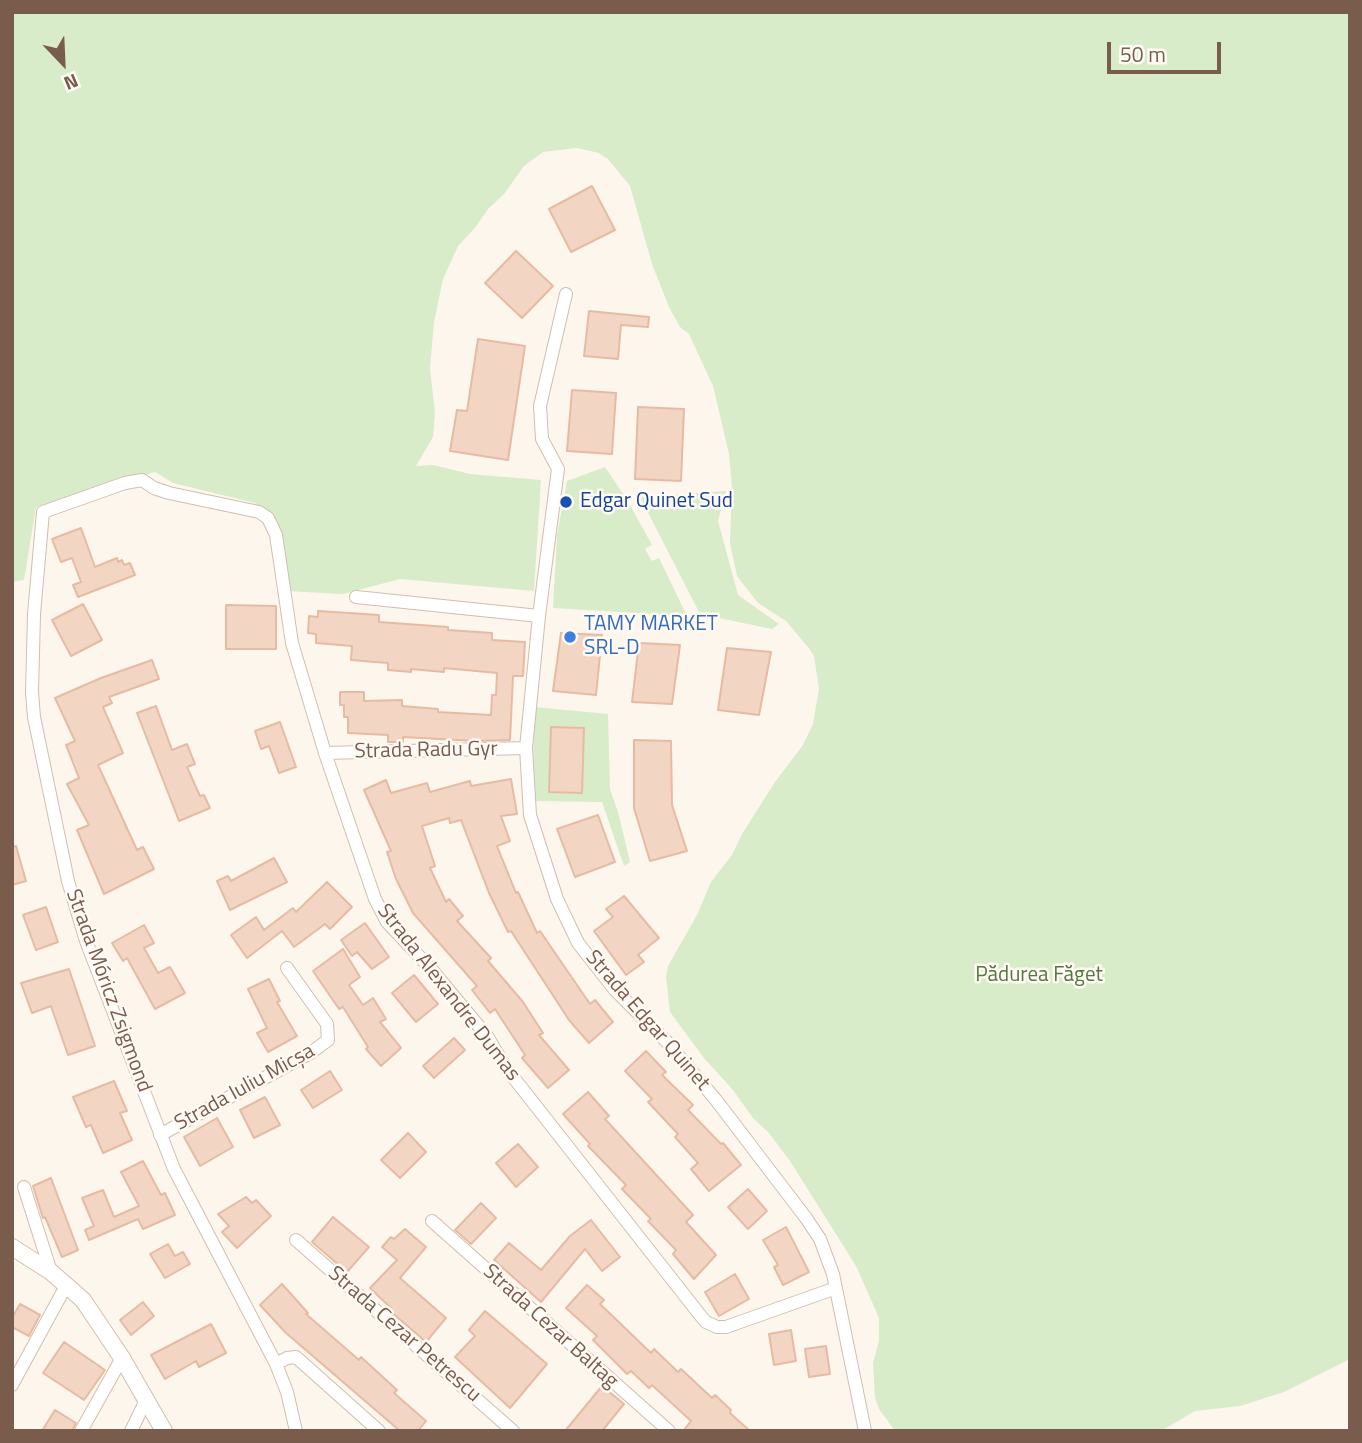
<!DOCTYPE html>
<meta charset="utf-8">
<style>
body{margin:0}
#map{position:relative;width:1362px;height:1443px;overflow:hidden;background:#fdf6ec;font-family:"Titillium Web",sans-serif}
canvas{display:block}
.frame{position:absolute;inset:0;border:14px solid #7a5c4d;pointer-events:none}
.north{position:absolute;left:28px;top:28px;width:70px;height:70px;-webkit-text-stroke:5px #fffaf3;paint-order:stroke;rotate:157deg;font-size:19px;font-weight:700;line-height:28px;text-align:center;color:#7a5c4d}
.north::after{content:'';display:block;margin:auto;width:24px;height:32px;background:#7a5c4d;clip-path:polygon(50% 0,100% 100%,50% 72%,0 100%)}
.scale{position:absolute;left:1107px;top:42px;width:114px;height:32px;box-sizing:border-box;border:4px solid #7a5c4d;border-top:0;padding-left:9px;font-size:21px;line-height:24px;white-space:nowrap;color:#7a5c4d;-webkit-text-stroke:5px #fffaf3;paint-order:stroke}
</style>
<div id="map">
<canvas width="1362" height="1443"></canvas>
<div class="frame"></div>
<div class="north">N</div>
<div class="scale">50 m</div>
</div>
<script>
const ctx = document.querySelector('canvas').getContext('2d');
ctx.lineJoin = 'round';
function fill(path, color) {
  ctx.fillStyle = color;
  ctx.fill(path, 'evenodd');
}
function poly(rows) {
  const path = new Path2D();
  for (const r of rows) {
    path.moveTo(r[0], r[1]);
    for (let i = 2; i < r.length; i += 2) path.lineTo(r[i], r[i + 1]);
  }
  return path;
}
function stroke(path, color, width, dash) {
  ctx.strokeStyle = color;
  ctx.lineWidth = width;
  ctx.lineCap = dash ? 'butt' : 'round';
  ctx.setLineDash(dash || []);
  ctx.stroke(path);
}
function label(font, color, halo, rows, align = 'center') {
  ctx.font = font + ' "Titillium Web",sans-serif';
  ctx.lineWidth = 5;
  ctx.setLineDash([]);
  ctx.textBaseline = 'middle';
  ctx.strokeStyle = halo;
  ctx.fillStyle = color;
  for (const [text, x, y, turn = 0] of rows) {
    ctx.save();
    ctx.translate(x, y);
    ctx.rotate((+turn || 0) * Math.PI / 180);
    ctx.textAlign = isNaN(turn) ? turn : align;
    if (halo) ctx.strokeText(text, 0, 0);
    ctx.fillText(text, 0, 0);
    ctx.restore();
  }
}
const green = poly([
 [12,12,1350,12,1350,1359,1284,1392,1240,1406,1195,1411,1161,1431,895,1431,879,1409,875,1398,873,1363,879,1341,879,1318,856,1266,790,1161,769,1133,753,1118,733,1090,704,1058,670,1012,666,977,668,966,697,915,711,882,732,855,742,834,775,782,803,745,813,724,819,689,814,656,808,647,786,621,758,603,737,576,730,543,732,488,729,454,713,386,689,334,680,327,669,307,652,264,630,186,608,159,599,153,577,148,543,152,524,166,504,194,488,209,475,228,458,246,443,279,434,322,430,368,435,413,433,437,416,466,433,465,470,474,541,480,534,591,400,579,343,594,287,591,273,517,255,503,173,483,155,472,36,507,24,580,12,582],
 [605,467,626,498,652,545,645,549,652,561,659,558,687,616,553,608,557,535,567,481],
 [726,491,718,521,738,595,779,624,772,629,700,614,640,497],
 [534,707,608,714,610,789,618,812,630,862,624,866,602,802,533,801]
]);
const building = poly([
 [592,186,615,230,571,252,549,209,592,186],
 [516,251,553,286,522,318,485,283,516,251],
 [589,311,649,317,648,327,621,325,618,359,584,356,589,311],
 [478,339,525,346,508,460,450,451,457,410,467,411,478,339],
 [572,390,616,393,612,454,567,451,572,390],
 [638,407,684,409,681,481,635,479,638,407],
 [81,528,95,567,117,558,118,562,122,560,124,565,130,563,135,575,78,597,73,585,81,582,72,558,61,562,52,539,81,528],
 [83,604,102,640,71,656,52,620,83,604],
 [226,605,276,606,276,649,226,649,226,605],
 [318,611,379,615,379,622,448,627,448,630,492,633,492,640,525,642,523,676,513,676,510,740,475,741,403,737,403,742,388,742,388,735,348,733,348,717,344,717,344,705,340,705,340,692,364,692,364,701,402,700,402,706,438,709,438,712,491,715,492,695,496,695,497,673,444,668,444,672,411,669,411,672,388,670,388,663,351,660,352,646,316,643,316,634,308,633,309,616,318,617,318,611],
 [561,633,602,635,596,695,553,691,561,633],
 [639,643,680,645,672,704,632,702,639,643],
 [727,648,771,652,759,715,718,710,727,648],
 [152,660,159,679,109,697,112,703,103,707,123,753,98,765,137,850,143,847,154,869,104,894,77,830,89,825,67,784,79,778,66,745,75,741,55,698,101,678,152,660],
 [156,706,172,750,187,744,195,764,187,767,200,796,204,795,210,808,179,821,137,713,156,706],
 [280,722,296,767,279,773,269,746,261,749,255,731,280,722],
 [551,727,584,728,582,793,549,792,551,727],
 [634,740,671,741,672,805,687,851,650,861,634,808,634,740],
 [511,779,517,814,501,816,510,841,497,846,516,893,518,892,537,933,540,931,590,1004,595,1000,613,1022,589,1043,569,1020,511,931,508,932,489,893,461,820,450,823,449,818,422,826,435,866,430,868,446,902,449,899,463,916,457,921,491,958,488,961,523,1002,543,1033,539,1035,569,1070,548,1088,522,1058,525,1055,495,1009,490,1013,472,990,477,986,413,913,396,879,387,852,391,851,364,790,386,780,391,793,427,783,430,792,470,781,471,786,511,779],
 [598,815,615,862,575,877,557,829,598,815],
 [16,846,26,881,12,885,12,847,16,846],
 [274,858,287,882,230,910,217,881,228,876,231,881,274,858],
 [327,882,352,907,330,929,325,924,294,947,282,931,247,958,231,935,256,917,264,930,293,908,296,912,327,882],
 [624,896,659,938,638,955,644,962,626,975,594,931,613,917,606,909,624,896],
 [46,907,58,942,36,950,23,915,46,907],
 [365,923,389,957,372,969,357,952,352,956,341,940,365,923],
 [144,925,154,943,144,948,158,973,170,967,185,993,155,1009,127,958,123,961,112,943,144,925],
 [343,949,360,977,349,985,363,1005,373,998,386,1019,380,1022,401,1048,381,1066,366,1049,368,1047,343,1007,339,1009,313,971,343,949],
 [69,969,95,1046,68,1055,51,1006,32,1013,21,983,69,969],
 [414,975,438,1004,416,1022,392,993,414,975],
 [269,979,280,1001,277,1002,297,1036,268,1052,257,1033,267,1028,248,989,269,979],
 [454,1038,465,1050,434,1078,423,1066,454,1038],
 [646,1051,666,1072,662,1075,693,1105,688,1110,721,1144,723,1143,741,1165,709,1191,691,1169,698,1163,675,1137,678,1134,648,1102,652,1099,625,1071,646,1051],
 [330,1071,342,1090,313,1108,301,1090,330,1071],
 [114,1081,127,1111,120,1113,132,1140,103,1153,91,1125,86,1127,73,1097,114,1081],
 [588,1092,609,1116,605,1119,693,1215,686,1222,716,1255,694,1279,673,1254,676,1250,648,1221,651,1219,622,1189,626,1185,588,1146,590,1144,563,1114,588,1092],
 [265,1097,280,1125,254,1138,240,1110,265,1097],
 [217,1118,233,1147,200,1166,184,1137,217,1118],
 [408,1133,426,1152,400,1178,381,1160,408,1133],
 [518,1144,538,1167,516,1187,496,1163,518,1144],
 [143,1161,161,1195,165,1193,175,1215,143,1229,138,1219,89,1240,85,1230,94,1226,82,1198,103,1190,114,1217,139,1206,121,1172,143,1161],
 [51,1178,78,1250,62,1257,45,1217,43,1218,33,1186,51,1178],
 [748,1189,767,1211,748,1229,728,1207,748,1189],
 [246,1197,252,1203,256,1200,271,1216,237,1248,222,1232,229,1226,218,1214,246,1197],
 [481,1203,496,1218,471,1244,455,1230,481,1203],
 [333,1217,369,1247,347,1272,312,1242,333,1217],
 [591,1220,620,1257,602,1271,585,1249,541,1302,494,1260,509,1243,541,1270,570,1236,591,1220],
 [786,1227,809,1272,783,1285,774,1267,778,1265,763,1240,786,1227],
 [405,1229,426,1247,400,1278,446,1318,426,1342,390,1311,392,1309,370,1288,397,1260,382,1247,391,1237,394,1239,405,1229],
 [168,1244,175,1256,183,1252,190,1264,165,1278,150,1254,168,1244],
 [735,1274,749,1299,719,1316,705,1292,735,1274],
 [282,1284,308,1313,306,1314,359,1360,361,1357,397,1390,394,1393,426,1421,418,1431,400,1431,286,1333,260,1305,282,1284],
 [587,1285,604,1300,600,1304,651,1353,654,1349,678,1372,681,1369,712,1398,715,1395,731,1410,730,1413,750,1431,683,1431,691,1421,652,1385,649,1388,631,1371,627,1374,593,1340,597,1336,566,1308,587,1285],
 [143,1302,154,1316,131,1335,120,1320,143,1302],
 [20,1304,40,1315,29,1336,12,1327,12,1318,20,1304],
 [485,1311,547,1364,510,1408,455,1357,475,1336,469,1330,485,1311],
 [211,1324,226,1353,199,1367,196,1361,165,1379,151,1355,211,1324],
 [791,1330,796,1361,774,1365,769,1334,791,1330],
 [64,1342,105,1370,84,1400,43,1373,64,1342],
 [826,1346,830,1374,809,1377,805,1349,826,1346],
 [602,1386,624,1404,602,1431,565,1431,602,1386],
 [55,1410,76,1423,72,1431,42,1431,55,1410]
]);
const minor = poly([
 [566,294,540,406,542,439,558,469,539,616,526,748,530,815,557,899,578,943,615,990,667,1042,716,1100,806,1218,820,1239,833,1274,865,1431],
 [356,597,539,616],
 [325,753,526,748],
 [160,1135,312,1052,328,1040,327,1024,287,968],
 [24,1187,51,1272],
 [432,1221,669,1431],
 [296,1240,513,1431],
 [276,1364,287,1358,296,1357,379,1431],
 [12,1385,67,1284],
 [81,1431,122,1358],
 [131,1431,146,1400],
 [296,1431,287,1392,276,1364,174,1169,86,941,68,881,34,717,32,692,34,614,43,512,125,483,142,480,154,488,169,493,259,512,268,518,276,535,292,643,325,753,375,899,387,922,432,970,487,1036,506,1068,700,1315,706,1322,717,1327,726,1327,836,1288]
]);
const tertiary = poly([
 [12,1247,51,1272,83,1300,122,1358,164,1431]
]);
const markers = [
 [566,502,7,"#1a4fb4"],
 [570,637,7,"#3f7fe0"]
];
const transitNames = [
 ["Edgar Quinet Sud",580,502]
];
const shopNames = [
 ["TAMY MARKET",584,625],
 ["SRL-D",584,649]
];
const streetNames = [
 ["Strada Radu Gyr",426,751,-1],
 ["Strada Móricz Zsigmond",108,991,70],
 ["Strada Alexandre Dumas",448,993,52],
 ["Strada Edgar Quinet",647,1021,49],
 ["Strada Iuliu Micșa",245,1088,-29],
 ["Strada Cezar Baltag",550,1327,42],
 ["Strada Cezar Petrescu",404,1335,41]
];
const parkNames = [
 ["Pădurea Făget",1039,976]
];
fill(green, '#d8ecc9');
fill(building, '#f3d5c3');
stroke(building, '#e6bba3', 2);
stroke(minor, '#d1beb0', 14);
stroke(tertiary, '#d1beb0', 18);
stroke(minor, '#fff', 12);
stroke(tertiary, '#fff', 16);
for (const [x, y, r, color] of markers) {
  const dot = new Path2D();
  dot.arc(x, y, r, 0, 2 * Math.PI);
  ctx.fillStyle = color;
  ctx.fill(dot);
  stroke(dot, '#fffaf3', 2.5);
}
label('21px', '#164399', '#fffaf3', transitNames, 'left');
label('21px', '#366cbe', '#fffaf3', shopNames, 'left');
label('21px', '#7a5c4d', '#fffaf3', streetNames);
label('21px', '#537a41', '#fffaf3', parkNames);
</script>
